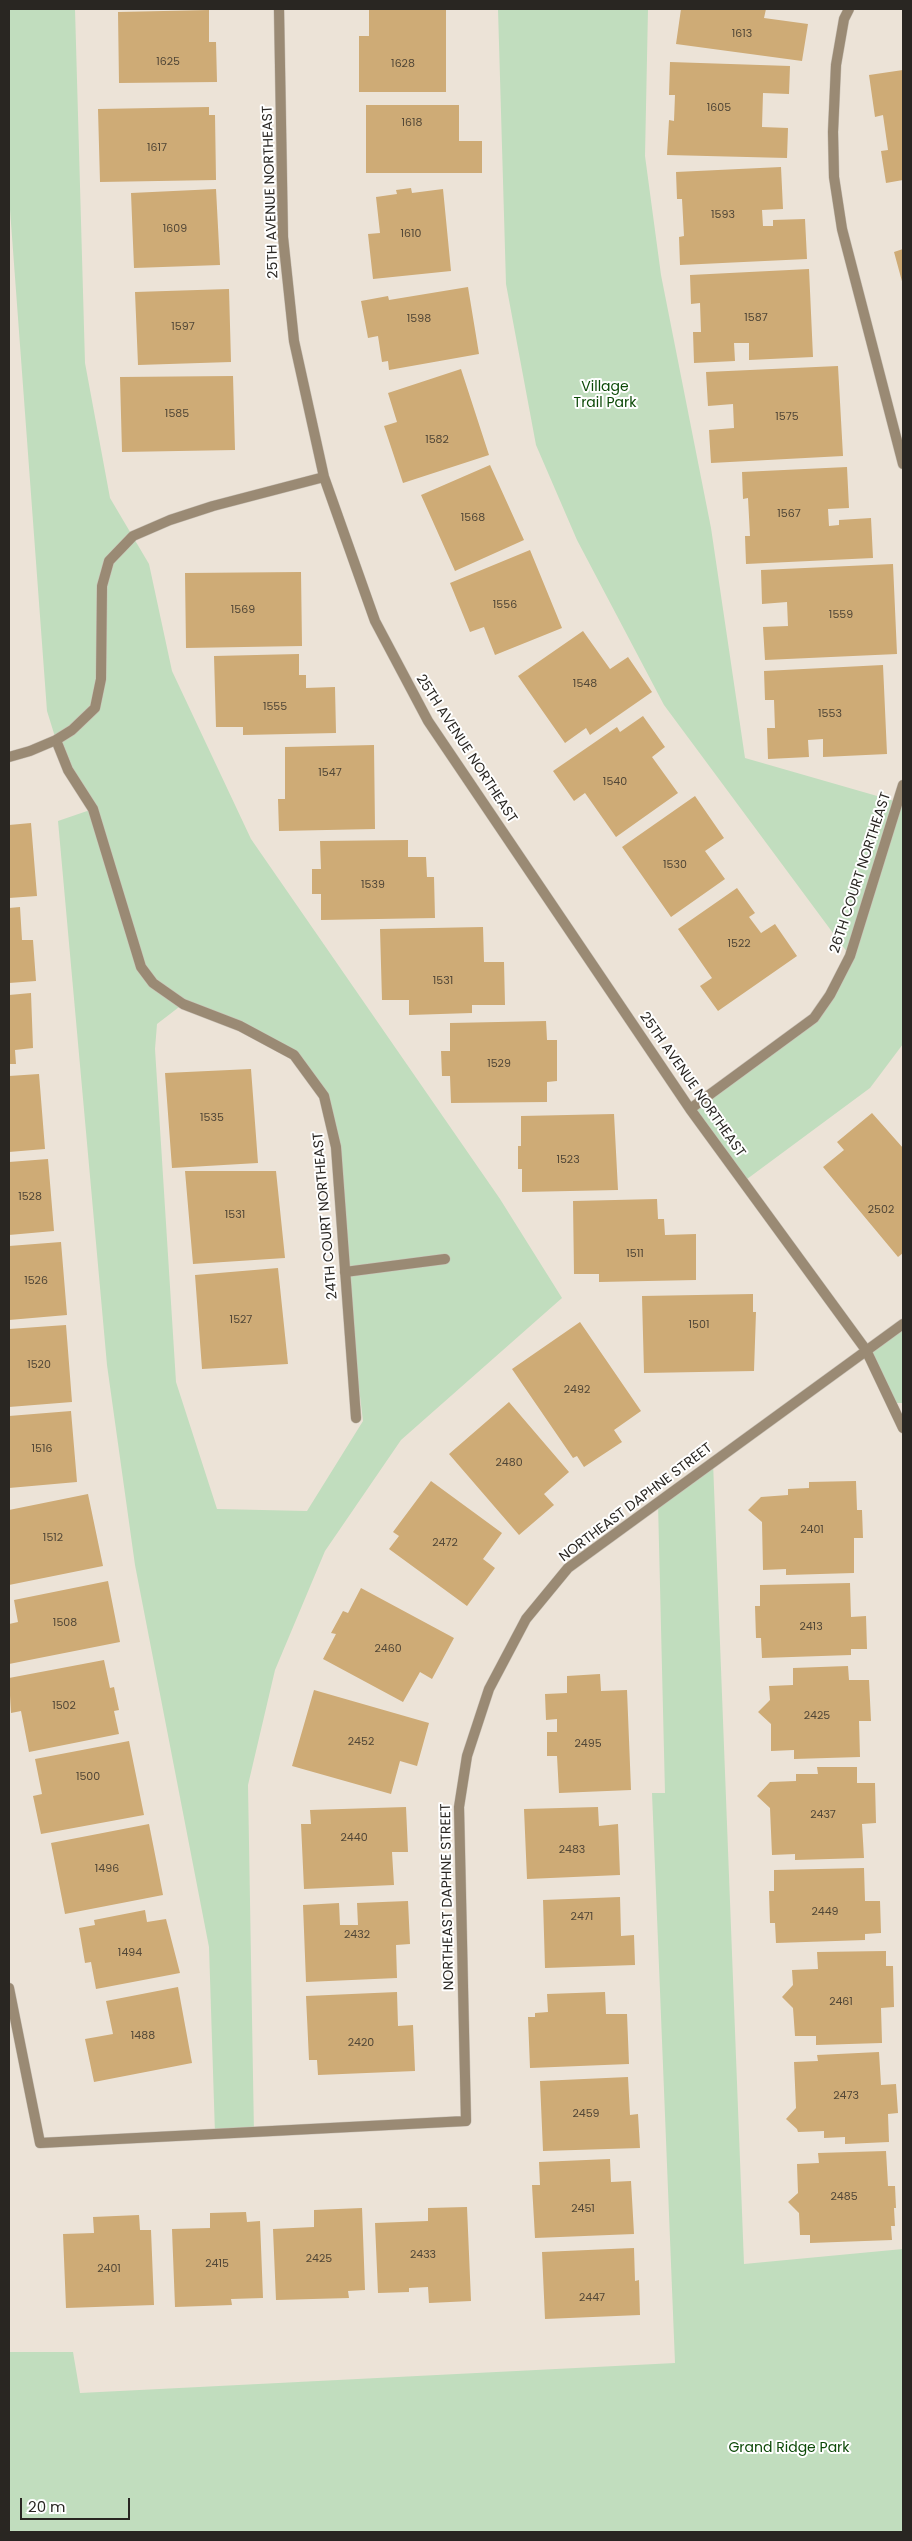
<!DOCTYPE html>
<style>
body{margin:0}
#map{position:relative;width:912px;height:2541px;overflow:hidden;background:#ece3d7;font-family:Poppins,sans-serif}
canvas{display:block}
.frame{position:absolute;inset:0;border:10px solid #292622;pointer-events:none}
.scale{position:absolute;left:20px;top:2498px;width:110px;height:22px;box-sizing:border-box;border:2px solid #292622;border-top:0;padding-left:6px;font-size:15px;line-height:18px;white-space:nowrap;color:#292622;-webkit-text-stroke:4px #fff;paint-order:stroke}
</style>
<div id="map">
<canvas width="912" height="2541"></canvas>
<div class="frame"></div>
<div class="scale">20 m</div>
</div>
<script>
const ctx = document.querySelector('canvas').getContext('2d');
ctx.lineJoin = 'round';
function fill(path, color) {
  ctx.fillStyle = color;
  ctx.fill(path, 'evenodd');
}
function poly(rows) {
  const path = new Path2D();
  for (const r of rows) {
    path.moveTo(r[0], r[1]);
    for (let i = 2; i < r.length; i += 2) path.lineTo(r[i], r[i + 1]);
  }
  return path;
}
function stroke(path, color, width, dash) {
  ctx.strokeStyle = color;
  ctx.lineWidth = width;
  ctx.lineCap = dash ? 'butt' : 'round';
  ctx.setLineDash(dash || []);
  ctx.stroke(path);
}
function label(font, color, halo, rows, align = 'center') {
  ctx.font = font + ' Poppins,sans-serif';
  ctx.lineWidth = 4;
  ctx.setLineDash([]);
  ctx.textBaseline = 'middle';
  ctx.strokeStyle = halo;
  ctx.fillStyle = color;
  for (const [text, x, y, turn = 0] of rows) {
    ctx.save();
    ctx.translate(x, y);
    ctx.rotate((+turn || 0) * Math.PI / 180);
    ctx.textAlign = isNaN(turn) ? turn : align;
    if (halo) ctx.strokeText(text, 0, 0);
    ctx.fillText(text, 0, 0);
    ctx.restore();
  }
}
const green = poly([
 [9,9,75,9,85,363,110,498,149,564,172,671,251,839,500,1199,562,1298,401,1440,325,1551,275,1670,248,1785,254,2134,215,2134,209,1947,135,1565,107,1365,58,821,93,809,56,740,47,711,9,196],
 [183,1004,294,1055,324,1096,336,1147,345,1272,363,1421,307,1511,217,1509,176,1382,155,1049,157,1024],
 [498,9,648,9,645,156,661,275,711,528,745,758,898,802,903,785,903,1044,870,1088,743,1182,690,1109,814,1018,850,956,664,705,577,540,536,445,506,284],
 [903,1324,903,1403,891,1403,866,1350],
 [713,1462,744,2264,903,2249,903,2532,9,2532,9,2352,73,2352,80,2393,675,2363,652,1793,665,1793,658,1503]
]);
const building = poly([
 [369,9,446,9,446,92,359,92,359,36,369,36],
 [681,9,766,9,764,18,808,24,802,61,676,44],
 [209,10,209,42,216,42,217,82,119,83,118,12],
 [670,62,790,66,789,94,763,93,762,127,788,128,787,158,667,155,669,120,674,121,675,95,669,95],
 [903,70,903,180,886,183,881,151,888,150,883,115,875,117,869,75],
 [366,105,459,105,459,141,482,141,482,173,366,173],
 [209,107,209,115,215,115,216,180,100,182,98,109],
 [781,167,783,209,762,210,763,226,773,226,773,220,805,219,807,259,680,265,679,237,684,236,682,199,677,199,676,172],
 [411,188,412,193,443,189,451,271,373,279,368,234,380,233,376,197,397,194,396,190],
 [216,189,220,265,134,268,131,193],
 [903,249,903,285,894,252],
 [809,269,813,357,749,360,749,343,734,343,735,361,694,363,693,332,701,332,700,303,691,304,690,275],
 [468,287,479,354,389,370,388,361,382,362,378,336,368,338,361,301,388,296,389,300],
 [229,289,231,362,138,365,135,292],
 [838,366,843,456,711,463,709,430,734,428,733,404,708,406,706,372],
 [461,369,489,455,403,483,384,426,397,422,388,393],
 [233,376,235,450,122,452,120,377],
 [490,465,524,540,455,571,421,495],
 [847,467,849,508,828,509,829,526,839,525,839,520,871,518,873,558,746,564,745,536,750,536,748,498,743,499,742,472],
 [530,550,562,628,495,655,484,627,470,632,450,583],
 [893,564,897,654,765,660,763,627,788,626,787,602,762,604,761,570],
 [301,572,302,646,186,648,185,573],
 [583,631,610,669,628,657,652,692,590,735,586,728,565,743,518,676],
 [299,654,299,675,306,675,306,688,335,687,336,733,243,735,243,727,216,727,214,656],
 [883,665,887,754,823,757,823,739,808,740,809,757,768,759,767,728,775,728,774,700,765,700,764,671],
 [643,716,665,747,652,757,678,793,616,837,585,793,574,801,553,771,617,727,620,732],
 [374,745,375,829,279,831,278,799,285,799,285,747],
 [695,796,724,838,705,851,725,879,671,917,622,847],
 [31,823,37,896,9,898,9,825],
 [408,840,408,857,426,857,427,877,434,877,435,918,321,920,321,894,312,894,312,869,321,869,320,841],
 [737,888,755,913,749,917,761,933,775,924,797,956,718,1011,700,986,712,978,678,929],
 [20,907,22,940,33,940,36,981,9,983,9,908],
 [483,927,484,962,504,962,505,1005,472,1005,472,1013,409,1015,409,1000,382,1000,380,929],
 [31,993,33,1048,15,1050,16,1064,9,1064,9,995],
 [546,1021,547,1040,557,1040,557,1081,547,1082,547,1102,451,1103,450,1076,442,1076,441,1051,450,1051,450,1023],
 [251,1069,258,1163,172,1168,165,1073],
 [39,1074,45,1149,9,1152,9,1076],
 [872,1113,903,1148,903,1253,898,1257,823,1167,844,1150,837,1142],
 [614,1114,618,1190,522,1192,522,1169,518,1169,518,1146,521,1146,521,1116],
 [48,1159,54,1231,9,1235,9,1162],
 [185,1171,276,1171,285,1258,193,1264],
 [657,1199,658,1219,664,1219,665,1235,696,1234,696,1280,599,1282,599,1274,574,1274,573,1201],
 [61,1242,67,1315,9,1320,9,1246],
 [278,1268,288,1364,202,1369,195,1275],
 [753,1294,753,1312,756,1312,754,1371,644,1373,642,1296],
 [580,1322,641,1411,614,1430,622,1442,584,1467,577,1456,573,1458,512,1369],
 [66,1325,72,1402,9,1407,9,1329],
 [509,1402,569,1472,544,1494,554,1505,519,1535,449,1454],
 [71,1411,77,1482,9,1488,9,1416],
 [431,1481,502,1533,483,1559,495,1568,467,1606,389,1549,399,1536,393,1532],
 [856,1481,857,1510,862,1510,863,1538,854,1538,854,1573,786,1575,786,1569,763,1570,762,1522,748,1510,761,1497,788,1495,788,1489,809,1488,809,1482],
 [88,1494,103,1566,9,1585,9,1510],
 [108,1581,120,1642,9,1664,9,1624,18,1622,14,1600],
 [850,1583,851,1617,866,1616,867,1649,851,1649,851,1655,762,1658,761,1638,756,1638,755,1606,760,1606,760,1585],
 [361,1588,454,1638,432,1679,420,1672,403,1702,323,1659,336,1634,331,1633,343,1611,348,1613],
 [104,1660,110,1688,114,1687,119,1710,114,1711,119,1734,29,1752,21,1711,11,1713,9,1678],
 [848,1666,849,1680,869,1680,871,1721,859,1721,860,1757,794,1759,794,1750,771,1751,771,1724,758,1712,770,1700,769,1686,793,1685,793,1668],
 [600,1674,601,1691,627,1690,631,1790,559,1793,557,1756,547,1756,547,1732,557,1732,557,1719,546,1720,545,1694,567,1693,567,1676],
 [314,1690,429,1723,417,1766,400,1761,391,1794,292,1766],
 [129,1741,144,1815,41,1834,33,1796,42,1794,35,1759],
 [817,1767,857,1767,857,1783,875,1783,876,1823,862,1824,864,1858,795,1860,795,1854,772,1855,770,1808,757,1796,770,1782,796,1781,796,1774,818,1774],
 [406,1807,408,1852,392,1852,394,1885,304,1889,301,1824,311,1824,310,1810],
 [598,1807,599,1826,618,1824,620,1875,527,1879,524,1809],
 [149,1824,163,1895,65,1914,51,1843],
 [864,1868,865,1901,880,1901,881,1933,865,1934,865,1940,776,1943,775,1923,770,1923,769,1891,774,1891,774,1870],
 [620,1897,621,1936,634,1935,635,1965,545,1968,543,1900],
 [408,1901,410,1944,396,1945,397,1978,306,1982,303,1905,339,1903,340,1925,358,1925,357,1903],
 [145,1910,147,1922,166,1919,180,1973,96,1989,91,1962,85,1963,79,1928,95,1925,94,1920],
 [886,1951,886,1966,893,1966,894,2007,881,2008,882,2043,816,2045,816,2036,795,2036,793,2008,782,1997,793,1985,792,1970,818,1969,817,1952],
 [178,1987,192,2063,94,2082,85,2039,113,2034,106,2001],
 [397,1992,398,2026,413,2025,415,2071,318,2075,317,2060,309,2060,306,1996],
 [605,1992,606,2014,627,2014,629,2064,530,2068,528,2017,535,2017,535,2013,548,2012,547,1994],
 [879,2052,881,2085,896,2084,898,2113,888,2114,889,2142,845,2144,845,2137,824,2138,824,2131,798,2132,797,2129,786,2119,796,2108,794,2062,818,2061,817,2055],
 [628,2077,630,2115,638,2114,640,2148,543,2151,540,2081],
 [886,2151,888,2186,895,2186,896,2208,894,2208,895,2226,891,2226,892,2240,810,2243,810,2235,800,2235,799,2213,788,2202,798,2193,797,2164,819,2163,818,2153],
 [610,2159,611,2182,631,2181,634,2234,535,2238,532,2185,540,2185,539,2162],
 [467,2207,471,2301,429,2303,428,2287,409,2288,409,2292,378,2293,375,2223,428,2221,428,2208],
 [362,2208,365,2290,348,2291,349,2298,276,2300,273,2229,314,2227,314,2210],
 [246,2212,247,2222,260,2221,263,2298,231,2299,232,2305,175,2307,172,2229,210,2228,210,2213],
 [139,2215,140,2230,151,2230,154,2305,66,2308,63,2234,94,2233,93,2217],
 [634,2248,635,2281,639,2280,640,2315,545,2319,542,2252]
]);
const service = poly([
 [345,1272,445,1259]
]);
const minor = poly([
 [279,9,283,237,294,341,324,477,375,621,428,721,690,1109,866,1350,903,1428],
 [849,9,844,19,836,65,833,132,834,177,842,229,903,464],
 [56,740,68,770,93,809,141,967,153,983,183,1004,240,1026,294,1055,324,1096,336,1147,356,1418],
 [9,757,30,751,56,740,72,730,95,708,101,679,102,586,109,561,133,536,170,520,213,506,324,477],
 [690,1109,814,1018,830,995,850,956,903,785],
 [9,1988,40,2143,466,2121,459,1807,467,1756,489,1689,526,1619,568,1568,903,1324]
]);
const numberNames = [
 ["1613",742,34],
 ["1625",168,62],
 ["1628",403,64],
 ["1605",719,108],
 ["1618",412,123],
 ["1617",157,148],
 ["1593",723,215],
 ["1609",175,229],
 ["1610",411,234],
 ["1587",756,318],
 ["1598",419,319],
 ["1597",183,327],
 ["1585",177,414],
 ["1575",787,417],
 ["1582",437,440],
 ["1567",789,514],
 ["1568",473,518],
 ["1556",505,605],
 ["1569",243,610],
 ["1559",841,615],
 ["1548",585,684],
 ["1555",275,707],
 ["1553",830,714],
 ["1547",330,773],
 ["1540",615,782],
 ["1530",675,865],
 ["1539",373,885],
 ["1522",739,944],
 ["1531",443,981],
 ["1529",499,1064],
 ["1535",212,1118],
 ["1523",568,1160],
 ["1528",30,1197],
 ["2502",881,1210],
 ["1531",235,1215],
 ["1511",635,1254],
 ["1526",36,1281],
 ["1527",241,1320],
 ["1501",699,1325],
 ["1520",39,1365],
 ["2492",577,1390],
 ["1516",42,1449],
 ["2480",509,1463],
 ["2401",812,1530],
 ["1512",53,1538],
 ["2472",445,1543],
 ["1508",65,1623],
 ["2413",811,1627],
 ["2460",388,1649],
 ["1502",64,1706],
 ["2425",817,1716],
 ["2452",361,1742],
 ["2495",588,1744],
 ["1500",88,1777],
 ["2437",823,1815],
 ["2440",354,1838],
 ["2483",572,1850],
 ["1496",107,1869],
 ["2449",825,1912],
 ["2471",582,1917],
 ["2432",357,1935],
 ["1494",130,1953],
 ["2461",841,2002],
 ["1488",143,2036],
 ["2420",361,2043],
 ["2473",846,2096],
 ["2459",586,2114],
 ["2485",844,2197],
 ["2451",583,2209],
 ["2433",423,2255],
 ["2425",319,2259],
 ["2415",217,2264],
 ["2401",109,2269],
 ["2447",592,2298]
];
const streetNames = [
 ["25TH AVENUE NORTHEAST",271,192,-92],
 ["25TH AVENUE NORTHEAST",466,749,57],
 ["26TH COURT NORTHEAST",861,873,-72],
 ["25TH AVENUE NORTHEAST",692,1085,55],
 ["24TH COURT NORTHEAST",326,1216,-95],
 ["NORTHEAST DAPHNE STREET",636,1503,-37],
 ["NORTHEAST DAPHNE STREET",448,1897,-91]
];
const parkNames = [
 ["Village",605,387],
 ["Trail Park",605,403],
 ["Grand Ridge Park",789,2448]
];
fill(green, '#c1ddbe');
fill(building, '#ceab76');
stroke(service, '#c9c1b6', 11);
stroke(minor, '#c9c1b6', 11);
stroke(service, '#9a8a74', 10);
stroke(minor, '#9a8a74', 10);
label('11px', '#524737', null, numberNames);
label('14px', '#292622', '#fff', streetNames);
label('14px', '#0c4907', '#fff', parkNames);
</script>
